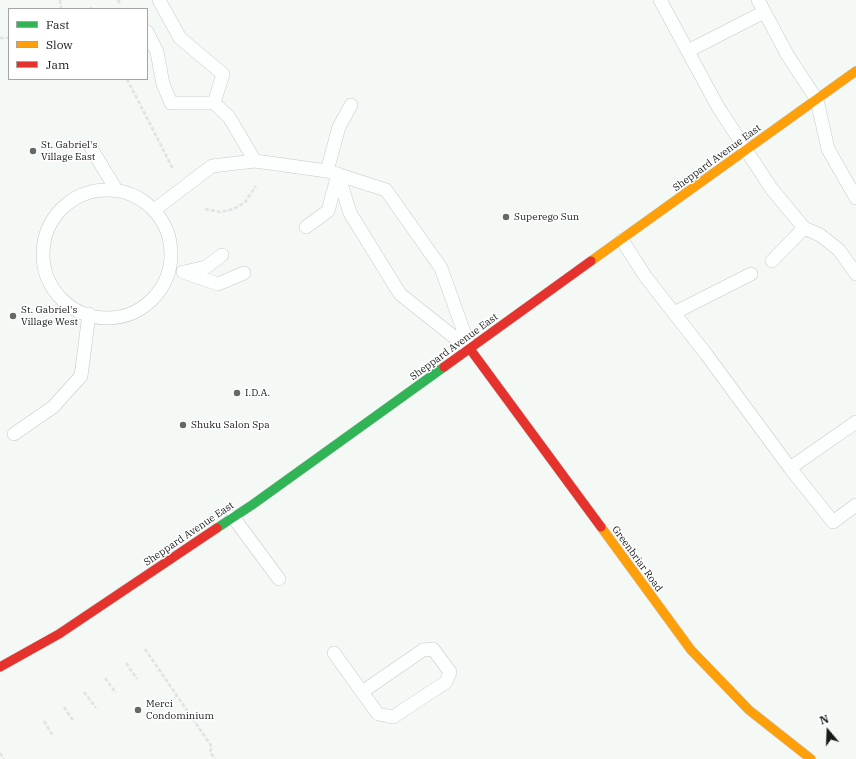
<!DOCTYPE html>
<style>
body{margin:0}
#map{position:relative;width:856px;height:759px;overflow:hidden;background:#f4f9f6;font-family:"IBM Plex Serif",serif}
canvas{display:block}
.legend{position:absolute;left:8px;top:8px;width:140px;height:72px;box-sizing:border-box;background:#fff;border:1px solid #a3a4a3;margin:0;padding:5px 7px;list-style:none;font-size:12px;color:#181b19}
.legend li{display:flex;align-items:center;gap:8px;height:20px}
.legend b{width:20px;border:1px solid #a3a4a3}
.north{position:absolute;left:808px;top:711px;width:40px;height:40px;-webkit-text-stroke:3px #fff;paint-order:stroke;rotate:341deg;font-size:11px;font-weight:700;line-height:16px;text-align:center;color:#181b19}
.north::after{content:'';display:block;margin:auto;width:14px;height:18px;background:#181b19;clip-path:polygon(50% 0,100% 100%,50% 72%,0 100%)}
</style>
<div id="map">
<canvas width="856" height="759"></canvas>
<ul class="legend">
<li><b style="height:5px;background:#30b455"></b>Fast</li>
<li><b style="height:5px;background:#ff9f0a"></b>Slow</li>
<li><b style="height:5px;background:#e5322d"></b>Jam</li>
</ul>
<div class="north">N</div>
</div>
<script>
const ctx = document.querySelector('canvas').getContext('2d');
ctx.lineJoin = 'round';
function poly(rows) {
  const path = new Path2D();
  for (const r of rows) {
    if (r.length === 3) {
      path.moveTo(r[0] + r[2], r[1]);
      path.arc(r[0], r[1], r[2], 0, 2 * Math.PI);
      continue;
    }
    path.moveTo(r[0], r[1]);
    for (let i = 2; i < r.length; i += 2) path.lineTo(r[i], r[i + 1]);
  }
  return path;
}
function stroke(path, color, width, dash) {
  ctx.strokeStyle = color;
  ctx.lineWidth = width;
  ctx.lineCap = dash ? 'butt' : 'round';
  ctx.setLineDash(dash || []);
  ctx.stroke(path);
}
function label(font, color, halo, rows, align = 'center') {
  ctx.font = font + ' "IBM Plex Serif",serif';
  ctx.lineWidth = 3;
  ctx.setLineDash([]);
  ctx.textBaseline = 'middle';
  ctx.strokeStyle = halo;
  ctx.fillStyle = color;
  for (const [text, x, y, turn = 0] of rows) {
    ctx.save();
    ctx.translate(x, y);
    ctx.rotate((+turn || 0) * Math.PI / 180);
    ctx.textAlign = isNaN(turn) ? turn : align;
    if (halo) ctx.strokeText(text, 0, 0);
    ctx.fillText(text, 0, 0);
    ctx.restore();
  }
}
const path = poly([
 [60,0,61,9],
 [118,0,121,5],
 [89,9,91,8,91,9],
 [0,38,9,38],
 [127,79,173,169],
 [205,209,220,212,234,209,245,202,256,186],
 [145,649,212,747,210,752,215,759],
 [126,663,137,679],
 [105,678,116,693],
 [84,692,96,708],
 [64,707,74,722],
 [44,721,53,736],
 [0,753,4,759]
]);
const lane = poly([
 [660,0,718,107,771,188,804,228,820,235,839,250,856,274],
 [758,0,788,56,817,100,828,149,856,198],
 [147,32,157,52,163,84,171,103,214,103,223,74,180,38,159,0],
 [688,51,764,12],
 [214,103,229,117,255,161],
 [91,148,117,191],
 [327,171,339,127,351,105],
 [338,174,350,213,400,294,469,349],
 [107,254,64],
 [154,210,212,166,255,161,327,171,386,190,441,268,470,349],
 [306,227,328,211,338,174],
 [622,240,645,276,706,354,790,468,833,522,856,505],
 [772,261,804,228],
 [183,272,218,284,244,273],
 [184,272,206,267,222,255],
 [674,313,751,274],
 [14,434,53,407,81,376,89,314],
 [790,468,856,422],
 [233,517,279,579],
 [334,653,362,692,378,714,393,717,446,682,450,672,433,649,423,650,362,692]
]);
const fast = poly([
 [217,528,252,505,444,367]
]);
const slow = poly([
 [591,261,856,71],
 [601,527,691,650,749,710,811,759]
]);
const jam = poly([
 [470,349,601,527],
 [444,367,591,261],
 [0,667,59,634,217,528]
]);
const markers = [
 [33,151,4,"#656966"],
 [506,217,4,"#656966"],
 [13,316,4,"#656966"],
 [237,393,4,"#656966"],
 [183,425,4,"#656966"],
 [138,710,4,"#656966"]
];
const poiNames = [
 ["St. Gabriel's",41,145],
 ["Village East",41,157],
 ["Superego Sun",514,217],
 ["St. Gabriel's",21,310],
 ["Village West",21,322],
 ["I.D.A.",245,393],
 ["Shuku Salon Spa",191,425],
 ["Merci",146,704],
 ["Condominium",146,716]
];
const streetNames = [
 ["Sheppard Avenue East",717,158,-36],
 ["Sheppard Avenue East",454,347,-36],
 ["Sheppard Avenue East",189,534,-34],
 ["Greenbriar Road",637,559,54]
];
stroke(lane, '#c6cac7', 14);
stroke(fast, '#c6cac7', 10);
stroke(slow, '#c6cac7', 10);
stroke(jam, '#c6cac7', 10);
stroke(path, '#e1e2e2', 2.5, [4, 2]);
stroke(lane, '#fdfefe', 13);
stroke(fast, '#30b455', 9);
stroke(slow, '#ff9f0a', 9);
stroke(jam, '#e5322d', 9);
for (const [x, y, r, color] of markers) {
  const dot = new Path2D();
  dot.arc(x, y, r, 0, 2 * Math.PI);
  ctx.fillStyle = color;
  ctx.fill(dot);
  stroke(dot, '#fff', 1.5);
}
label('10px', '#181b19', '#fff', poiNames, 'left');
label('10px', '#181b19', '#fff', streetNames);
</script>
